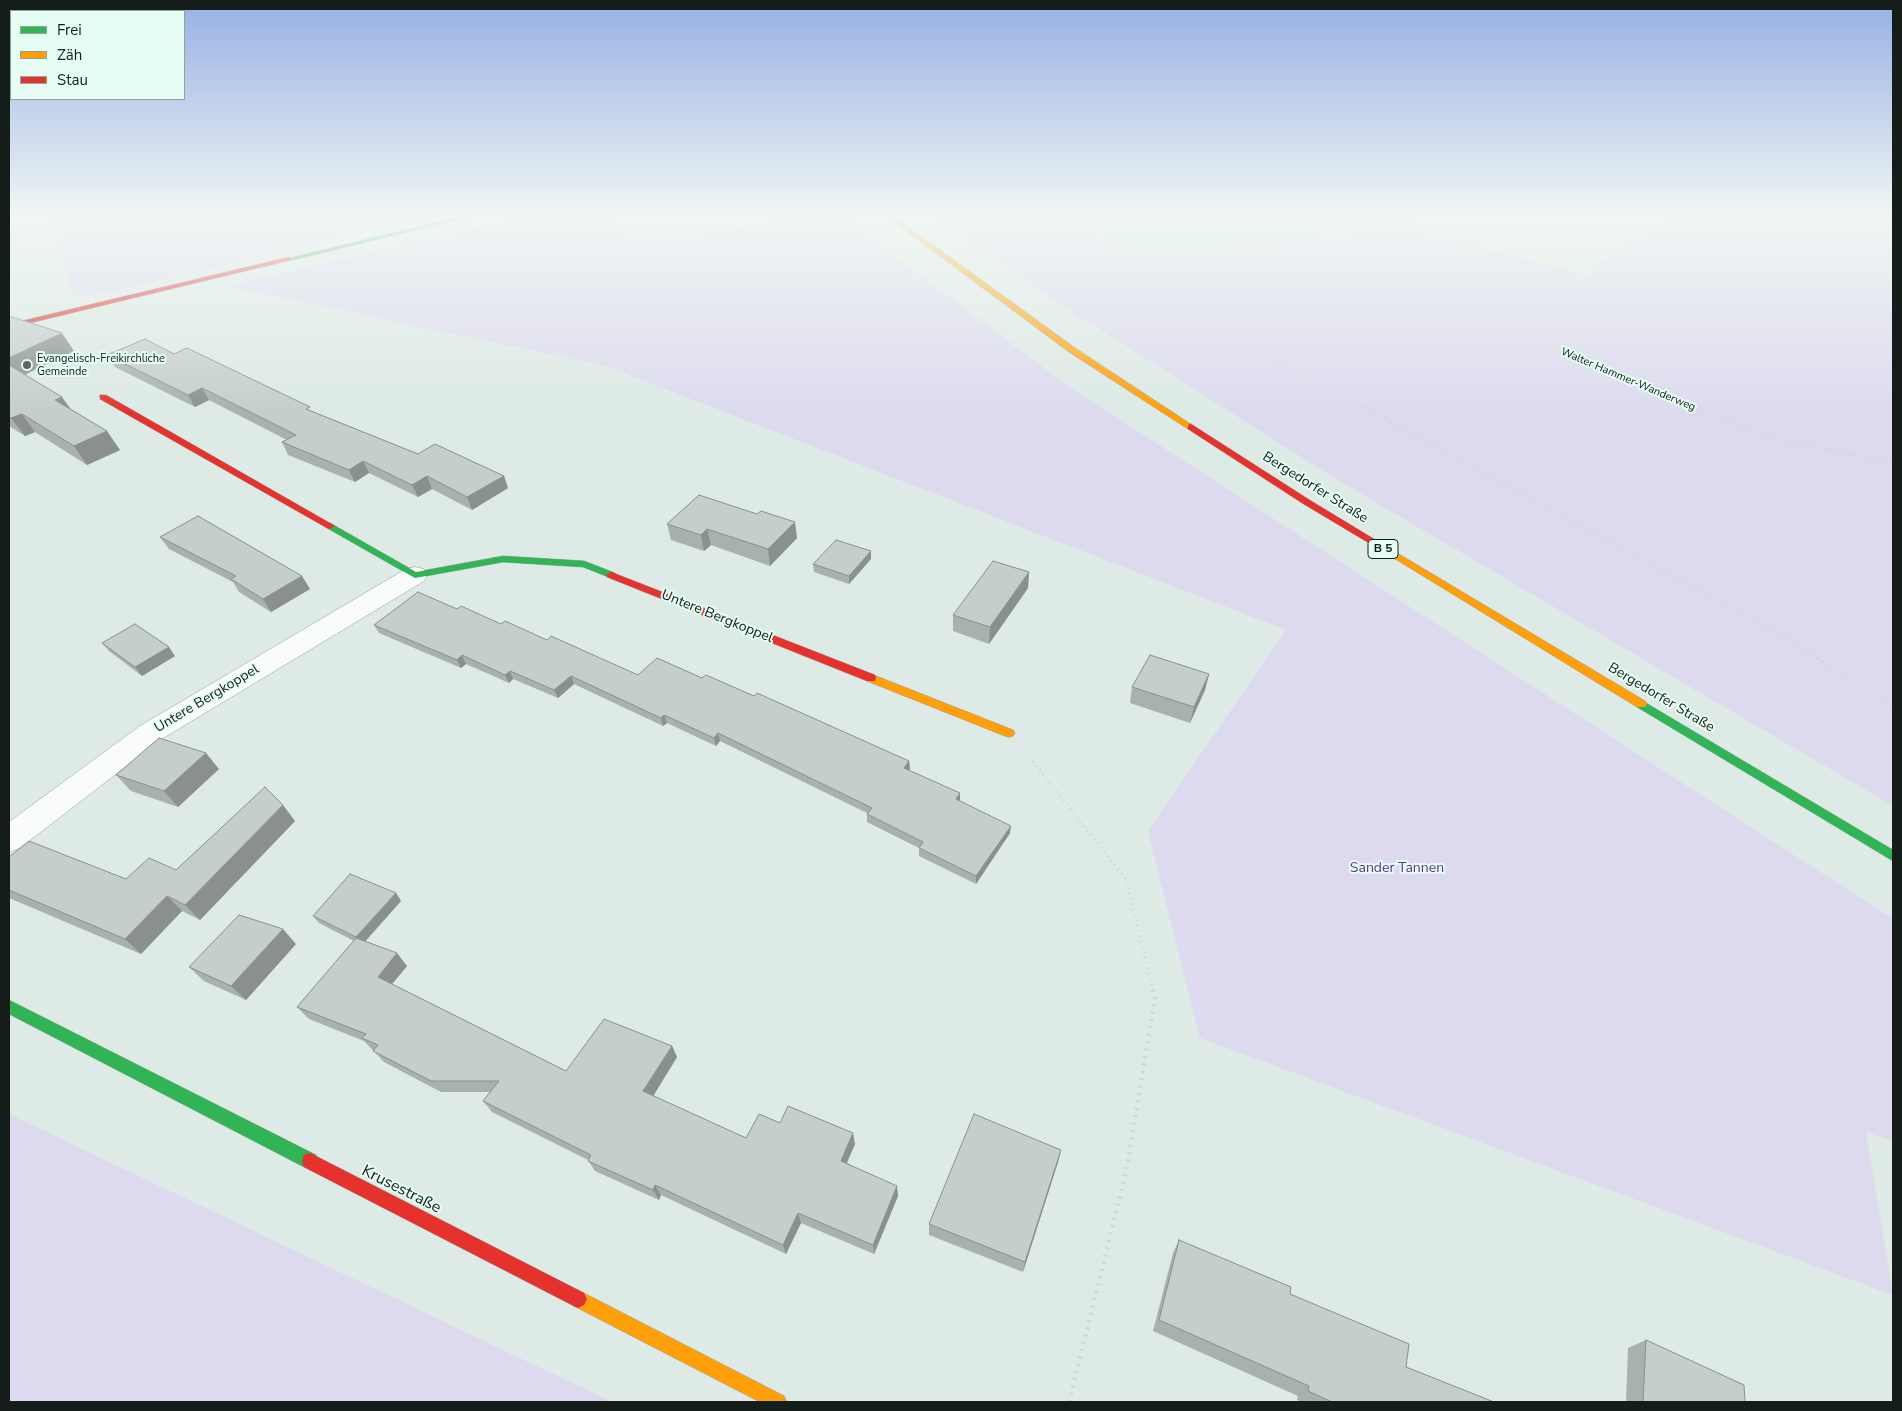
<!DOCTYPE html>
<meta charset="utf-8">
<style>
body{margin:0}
#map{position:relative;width:1902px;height:1411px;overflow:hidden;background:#ddeae5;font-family:"Nunito Sans",sans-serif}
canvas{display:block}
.frame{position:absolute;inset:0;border:10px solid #151d1a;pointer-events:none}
.legend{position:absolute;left:10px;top:10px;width:175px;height:90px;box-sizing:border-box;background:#e5fdf3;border:1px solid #92a39c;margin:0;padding:6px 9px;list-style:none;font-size:15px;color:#151d1a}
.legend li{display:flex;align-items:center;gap:10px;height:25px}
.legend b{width:25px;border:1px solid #92a39c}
</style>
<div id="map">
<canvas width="1902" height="1411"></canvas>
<div class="frame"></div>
<ul class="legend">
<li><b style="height:6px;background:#30b455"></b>Frei</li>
<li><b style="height:6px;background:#ff9f0a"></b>Zäh</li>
<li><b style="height:6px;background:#e5322d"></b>Stau</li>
</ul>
</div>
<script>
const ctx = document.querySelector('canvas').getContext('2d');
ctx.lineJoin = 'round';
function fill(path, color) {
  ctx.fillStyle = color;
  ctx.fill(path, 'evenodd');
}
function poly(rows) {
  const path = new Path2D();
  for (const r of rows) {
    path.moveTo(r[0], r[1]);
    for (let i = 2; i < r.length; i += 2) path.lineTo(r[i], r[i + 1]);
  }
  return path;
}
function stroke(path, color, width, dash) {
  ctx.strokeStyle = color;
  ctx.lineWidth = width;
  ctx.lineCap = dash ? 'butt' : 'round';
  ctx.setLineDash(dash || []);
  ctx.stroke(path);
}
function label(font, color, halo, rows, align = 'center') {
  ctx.font = font + ' "Nunito Sans",sans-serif';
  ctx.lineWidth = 4;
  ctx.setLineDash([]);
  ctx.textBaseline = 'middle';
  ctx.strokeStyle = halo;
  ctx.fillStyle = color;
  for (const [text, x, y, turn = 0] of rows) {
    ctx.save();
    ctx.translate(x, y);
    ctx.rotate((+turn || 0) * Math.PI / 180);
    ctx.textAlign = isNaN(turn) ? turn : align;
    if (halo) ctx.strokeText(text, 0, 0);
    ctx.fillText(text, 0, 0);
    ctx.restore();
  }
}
const built = poly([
 [1067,216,1424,216,1397,225,1148,262]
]);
const green = poly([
 [48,216,438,216,112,292,73,296,52,219],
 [527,216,605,216,636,240,778,223,770,216,849,216,886,250,1071,388,1893,919,1893,1141,1866,1132,1893,1295,1200,1038,1148,831,1286,630,606,366,225,286],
 [931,216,1067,216,1148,262,1397,225,1590,276,1620,246,1672,216,1893,216,1893,806,1336,479,1058,303],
 [9,1113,17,1118,612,1402,9,1402]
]);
const pathFar3 = poly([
 [1047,216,1135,263,1306,313,1482,332,1531,341,1584,359,1695,409],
 [1768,298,1806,293,1893,316],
 [1303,314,1269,313,1253,319,1239,328,1237,339,1365,409],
 [1704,316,1782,357],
 [1585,359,1703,315,1768,298,1750,282,1728,218,1732,216]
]);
const pathFar2 = poly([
 [1363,407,1788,639,1819,659],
 [1691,407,1765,436,1877,460,1893,461]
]);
const pathFar1 = poly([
 [1817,658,1893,708],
 [1029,757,1126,879,1152,986]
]);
const path = poly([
 [1069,1402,1126,1172,1155,998,1152,985]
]);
const street = poly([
 [415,567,424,569,427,575,424,581,160,740,20,848,9,852,9,822,140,726,406,569,415,567]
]);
const fast = poly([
 [462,216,473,216,289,261,286,259,462,216],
 [330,523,416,572,503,556,584,561,615,573,616,575,611,578,583,567,503,562,415,578,327,528,325,526,330,523],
 [1641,700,1893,850,1893,861,1637,707,1635,704,1641,700],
 [9,1000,316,1155,318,1161,316,1167,310,1169,304,1167,9,1014,9,1000]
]);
const slow = poly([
 [886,216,893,216,1075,348,1195,427,1191,430,1188,429,1069,352,886,216],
 [1387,547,1645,701,1647,704,1645,707,1637,707,1384,552,1382,550,1384,548,1387,547],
 [871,674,1013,730,1015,733,1013,736,1009,737,1005,736,867,681,866,678,871,674],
 [578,1290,784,1396,787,1402,760,1402,572,1305,569,1299,572,1293,578,1290]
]);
const jam = poly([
 [289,257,292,259,291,260,9,328,9,324,289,257],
 [100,395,106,395,335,526,330,529,327,528,100,399,100,395],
 [1191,424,1308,499,1392,550,1390,552,1384,552,1302,503,1188,429,1188,425,1191,424],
 [611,572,875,675,876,678,875,681,867,681,607,577,606,575,611,572],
 [310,1153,584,1293,587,1299,584,1305,578,1308,572,1305,304,1167,302,1161,304,1155,310,1153]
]);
const wall = poly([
 [9,316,74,351,25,375,71,409,120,450,87,465,35,432,25,436,9,426],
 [174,354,311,411,418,454,504,476,508,488,472,510,432,489,418,497,369,473,355,482,288,455,282,442,287,440,209,400,195,407,115,367,107,355],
 [667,524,797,538,770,566,711,545,704,551,671,540],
 [160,537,310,589,271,612,239,592,233,582,169,549],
 [871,551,871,559,849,584,814,572,813,564],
 [1029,572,1028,588,989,644,953,631,953,615],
 [457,609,501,624,547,640,638,675,702,678,754,696,909,761,910,769,909,770,960,801,1010,833,976,884,919,856,919,848,867,822,867,813,720,741,716,746,667,723,663,726,574,684,558,698,513,679,509,683,466,664,461,668,379,633,374,625],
 [102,643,175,656,142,676,109,651],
 [1209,674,1205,690,1190,723,1130,703,1132,687],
 [219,769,178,807,131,791,116,775],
 [295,821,200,920,182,911,141,954,9,898,9,857,126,879,176,870],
 [396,893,401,901,365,941,407,966,392,984,566,1071,672,1046,677,1057,653,1096,746,1138,780,1123,855,1144,847,1163,898,1196,874,1254,801,1223,786,1254,661,1195,659,1200,595,1171,588,1160,492,1112,483,1101,490,1092,441,1092,384,1062,364,1041,309,1019,297,1007,354,941,319,923,313,916],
 [296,944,246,1000,204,981,189,967],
 [1061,1150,1058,1162,1023,1272,929,1235,929,1224],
 [1179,1240,1290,1294,1406,1367,1494,1402,1302,1402,1297,1400,1298,1396,1153,1331,1173,1253],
 [1646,1340,1745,1402,1626,1402,1628,1348]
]);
const shadedWall = poly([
 [62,333,74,351,15,379,9,370,9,358],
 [202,388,209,400,195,407,188,395],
 [62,397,75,415,55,400],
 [22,414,35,432,25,436,11,418],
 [107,431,120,450,87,465,74,446],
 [363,461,369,473,355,482,349,470],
 [427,476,432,489,418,497,412,485],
 [504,476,508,488,472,510,467,497],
 [795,522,797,538,770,566,768,549],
 [707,529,711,545,704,551,701,535],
 [871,551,871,559,849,584,849,576],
 [1029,572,1028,588,989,644,990,627],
 [302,576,310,589,271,612,263,599],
 [169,647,175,656,142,676,135,667],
 [462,655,466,664,461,668,457,660],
 [510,671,513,679,509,683,505,675],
 [1209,674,1205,690,1190,723,1194,707],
 [571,676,574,684,558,698,554,690],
 [664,715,667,723,663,726,661,718],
 [718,733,720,741,716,746,714,738],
 [206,753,219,769,178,807,164,791],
 [909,761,910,769,904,776,904,768],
 [960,793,960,801,956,799],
 [283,805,295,821,200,920,185,905],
 [1011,826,1010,833,976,884,976,876],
 [396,893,401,901,362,945,356,937],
 [167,896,182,911,141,954,125,939],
 [283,929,296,944,246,1000,231,986],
 [397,953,407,966,388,989,378,977],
 [672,1046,677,1057,649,1103,643,1091],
 [853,1133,855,1144,843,1171,841,1161],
 [1061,1150,1058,1162,1023,1272,1025,1262],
 [655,1185,661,1195,659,1200,653,1190],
 [897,1186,898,1196,874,1254,873,1245],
 [798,1213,801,1223,786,1254,783,1245]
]);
const building = poly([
 [9,316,62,333,9,358,9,316],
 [145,339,174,354,187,348,310,407,306,409,418,454,435,444,504,476,467,497,427,476,412,485,363,461,349,470,282,442,296,435,202,388,188,395,107,355,145,339],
 [9,365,62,397,55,400,107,431,74,446,22,414,11,418,9,416,9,365],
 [699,495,757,514,761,511,795,522,768,549,707,529,701,535,667,524,699,495],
 [198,516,302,576,263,599,231,579,236,576,160,537,198,516],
 [836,540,871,551,849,576,813,564,836,540],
 [993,561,1029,572,990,627,953,615,993,561],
 [418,592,457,609,461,606,501,624,505,621,547,640,551,636,638,675,657,658,702,678,706,675,754,696,757,693,909,761,904,768,960,793,956,799,1011,826,976,876,919,848,923,842,867,814,872,808,718,733,714,738,664,715,661,718,571,676,554,690,510,671,505,675,462,655,457,660,374,625,418,592],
 [135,624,169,647,135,667,102,643,135,624],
 [1150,655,1209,674,1194,707,1132,687,1150,655],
 [159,738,206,753,164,791,116,775,159,738],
 [265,787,283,805,185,905,167,896,125,939,9,890,9,857,29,841,126,879,149,858,176,870,265,787],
 [350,874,396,893,356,937,313,916,350,874],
 [239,915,283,929,231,986,189,967,239,915],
 [356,938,397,953,378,977,566,1071,604,1019,672,1046,643,1091,746,1138,759,1114,780,1123,788,1106,853,1133,841,1161,897,1186,873,1245,798,1213,783,1245,655,1185,653,1190,588,1161,591,1155,483,1101,499,1081,431,1081,373,1051,378,1045,362,1038,366,1034,297,1007,356,938],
 [974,1114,1061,1150,1025,1262,929,1224,974,1114],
 [1179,1240,1291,1287,1290,1294,1409,1344,1406,1367,1494,1402,1332,1402,1308,1391,1309,1386,1159,1320,1179,1240],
 [1646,1340,1744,1385,1745,1402,1643,1402,1646,1340]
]);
const markers = [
 [27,365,5,"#5b6561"]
];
const farPoinames = [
 ["Evangelisch-Freikirchliche",37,359],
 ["Gemeinde",37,372]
];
const farStreetnames = [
 ["Walter Hammer-Wanderweg",1628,380,23]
];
const shields = [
 [1383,549,30]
];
const shieldNames = [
 ["B 5",1383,549]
];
const streetNames = [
 ["Bergedorfer Straße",1315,488,32],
 ["Untere Bergkoppel",717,617,22],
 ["Bergedorfer Straße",1661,698,31],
 ["Untere Bergkoppel",207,699,-31]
];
const parkNames = [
 ["Sander Tannen",1397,869]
];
const nearStreetnames = [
 ["Krusestraße",401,1190,27]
];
fill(built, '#cde5dc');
fill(green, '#dddaef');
stroke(street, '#969f9b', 1);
stroke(fast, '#969f9b', 1);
stroke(slow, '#969f9b', 1);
stroke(jam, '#969f9b', 1);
stroke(pathFar3, '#d0d5d3', 2, [0.5, 2.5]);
stroke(pathFar2, '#d0d5d3', 2.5, [1, 3]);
stroke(pathFar1, '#d0d5d3', 3, [1, 4.5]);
stroke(path, '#d0d5d3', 4.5, [2, 5.5]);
fill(street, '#fafcfb');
fill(fast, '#30b455');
fill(slow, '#ff9f0a');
fill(jam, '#e5322d');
fill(wall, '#a9b1af');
fill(shadedWall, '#89908e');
fill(building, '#c4cecb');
stroke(building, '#89908e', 1);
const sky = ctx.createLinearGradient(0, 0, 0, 413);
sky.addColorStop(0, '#97b0e5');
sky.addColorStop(0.52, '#f0f6f3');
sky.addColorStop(1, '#f0f6f300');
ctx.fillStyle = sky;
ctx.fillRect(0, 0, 1902, 413);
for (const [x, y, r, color] of markers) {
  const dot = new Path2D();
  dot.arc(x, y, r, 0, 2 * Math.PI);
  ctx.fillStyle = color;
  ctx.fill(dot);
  stroke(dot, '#e5fdf3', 2);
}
label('11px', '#151d1a', '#e5fdf3', farPoinames, 'left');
label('11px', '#151d1a', '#e5fdf3', farStreetnames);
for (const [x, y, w] of shields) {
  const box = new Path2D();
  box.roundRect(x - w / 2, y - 9.5, w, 19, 4);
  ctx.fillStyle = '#e5fdf3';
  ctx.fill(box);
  stroke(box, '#151d1a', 1);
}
label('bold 12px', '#151d1a', null, shieldNames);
label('14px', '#151d1a', '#e5fdf3', streetNames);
label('14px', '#5f3190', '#e5fdf3', parkNames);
label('16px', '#151d1a', '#e5fdf3', nearStreetnames);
</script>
